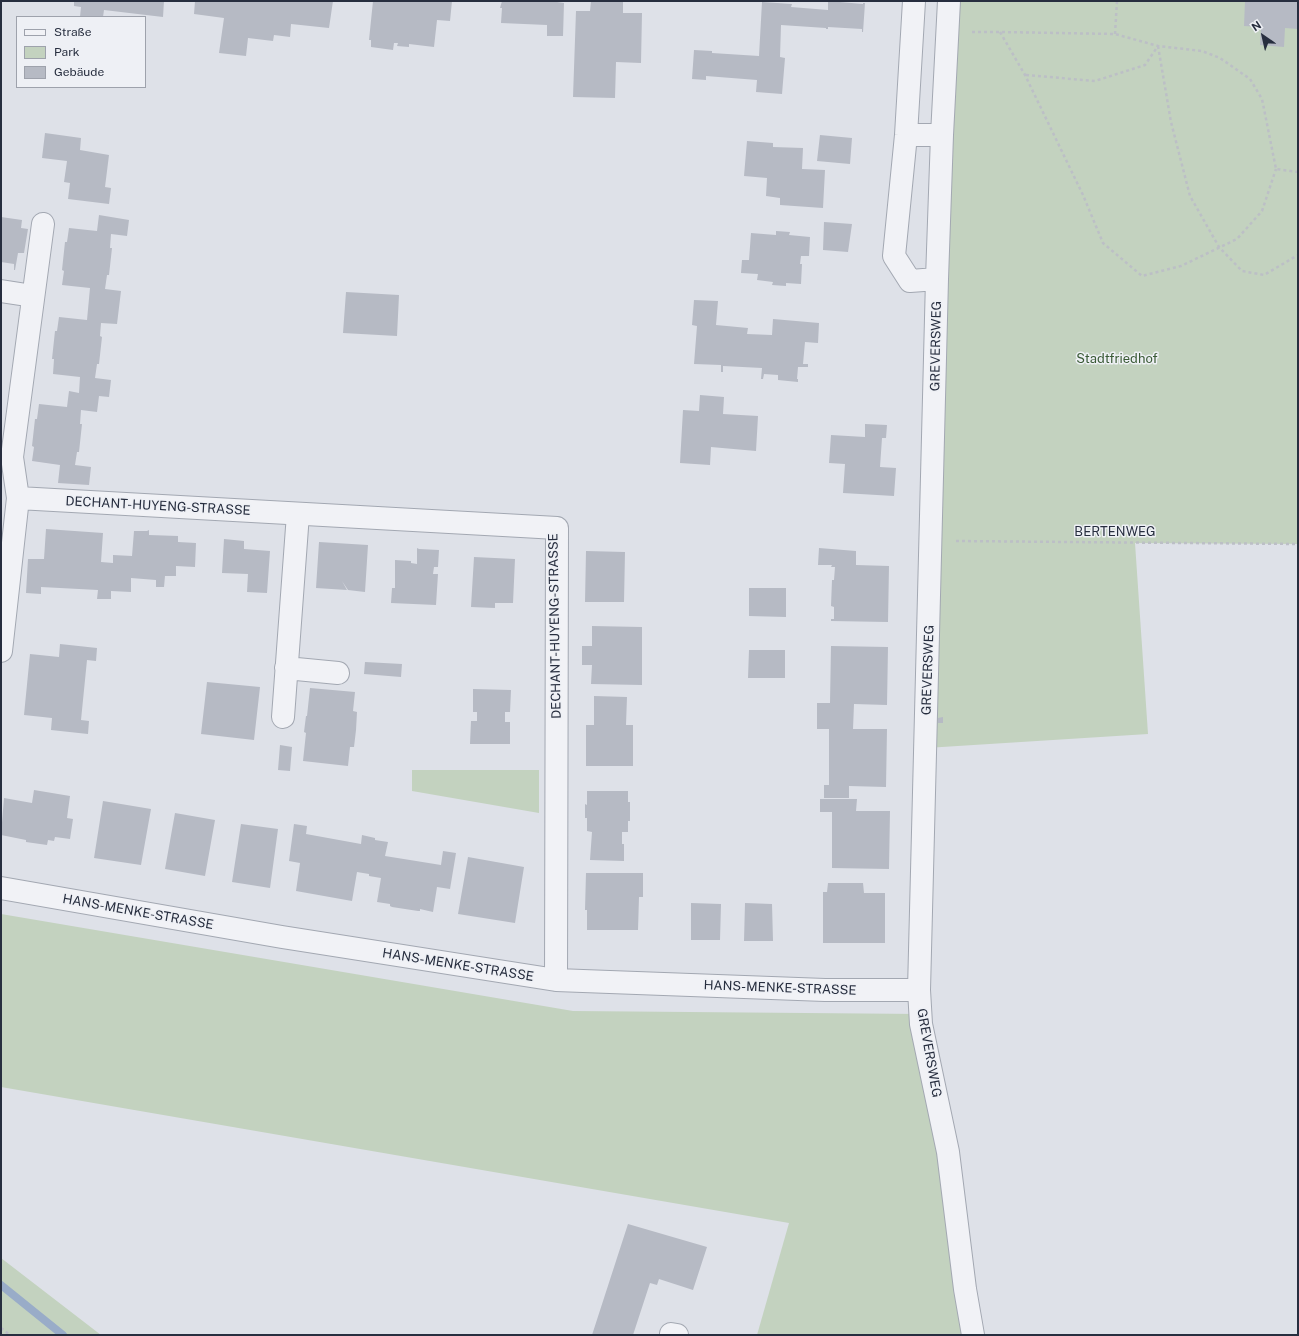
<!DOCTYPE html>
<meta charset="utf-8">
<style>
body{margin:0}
#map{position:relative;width:1299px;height:1336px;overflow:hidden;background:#dee1e8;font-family:"Public Sans",sans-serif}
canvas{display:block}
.frame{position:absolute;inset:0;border:2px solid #272e3f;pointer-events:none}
.legend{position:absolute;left:16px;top:16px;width:130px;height:72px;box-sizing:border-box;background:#eef0f5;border:1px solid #9ea2ac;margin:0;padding:5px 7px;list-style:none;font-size:12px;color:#272e3f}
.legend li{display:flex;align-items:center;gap:8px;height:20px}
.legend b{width:20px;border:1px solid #9ea2ac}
.north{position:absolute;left:1243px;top:16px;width:40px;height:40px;-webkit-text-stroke:3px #eef0f5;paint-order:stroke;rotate:326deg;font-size:11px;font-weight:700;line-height:16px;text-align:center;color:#272e3f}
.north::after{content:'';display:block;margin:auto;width:14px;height:18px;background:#272e3f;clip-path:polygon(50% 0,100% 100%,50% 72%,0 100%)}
</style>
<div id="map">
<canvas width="1299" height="1336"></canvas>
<div class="frame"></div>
<ul class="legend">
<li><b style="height:5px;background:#f1f2f6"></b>Straße</li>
<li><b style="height:11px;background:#c3d2bf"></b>Park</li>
<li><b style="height:11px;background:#b6bac4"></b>Gebäude</li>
</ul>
<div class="north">N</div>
</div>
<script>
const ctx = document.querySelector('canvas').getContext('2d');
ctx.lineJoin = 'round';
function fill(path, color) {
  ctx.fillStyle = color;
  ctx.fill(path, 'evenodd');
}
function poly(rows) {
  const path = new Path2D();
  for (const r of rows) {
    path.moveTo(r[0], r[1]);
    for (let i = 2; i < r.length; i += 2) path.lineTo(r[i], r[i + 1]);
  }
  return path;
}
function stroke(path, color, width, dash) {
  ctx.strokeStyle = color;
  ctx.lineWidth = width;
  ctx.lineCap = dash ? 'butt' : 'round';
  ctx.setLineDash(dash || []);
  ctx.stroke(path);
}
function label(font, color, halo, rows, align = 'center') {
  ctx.font = font + ' "Public Sans",sans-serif';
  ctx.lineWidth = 3;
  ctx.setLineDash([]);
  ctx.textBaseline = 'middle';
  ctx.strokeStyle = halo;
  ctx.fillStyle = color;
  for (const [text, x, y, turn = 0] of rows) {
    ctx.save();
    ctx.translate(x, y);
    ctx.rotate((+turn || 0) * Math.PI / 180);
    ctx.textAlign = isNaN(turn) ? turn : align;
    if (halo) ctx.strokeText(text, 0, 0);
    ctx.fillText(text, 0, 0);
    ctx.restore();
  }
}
const green = poly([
 [949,1,1298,1,1298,544,1135,543,1148,734,926,748],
 [412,770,539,770,539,813,412,791],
 [1,914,573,1011,921,1014,974,1335,757,1335,789,1223,1,1087],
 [1,1258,101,1335,1,1335]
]);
const stream = poly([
 [1,1285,63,1335]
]);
const building = poly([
 [74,1,164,1,163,17,104,10,103,17,80,17,81,7,74,6],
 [195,1,333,1,329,28,291,24,290,37,274,35,273,41,248,38,246,56,219,53,224,18,194,14],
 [373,1,426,2,426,1,452,1,450,21,437,20,434,47,409,44,409,47,397,46,398,43,394,43,393,50,371,47,371,40,369,40],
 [502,1,550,1,564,3,563,36,547,36,547,25,501,23,502,8,500,8],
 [591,1,623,1,623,13,642,13,641,63,616,62,615,98,573,97,576,11,590,11],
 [828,1,863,4,863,3,865,3,863,32,862,32,862,29,828,27,828,29,826,29,826,28,781,25,780,57,785,58,782,94,756,92,757,80,706,76,706,80,692,79,694,50,712,51,712,53,759,56,762,2,792,4,791,7,828,10],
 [1245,1,1298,2,1298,29,1285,28,1284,47,1260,45,1261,27,1244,26],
 [45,133,81,138,80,150,109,155,105,187,111,188,109,204,68,199,70,183,64,182,67,161,42,158],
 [820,135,852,138,850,164,817,161],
 [747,141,773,143,773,147,803,148,802,169,825,170,823,208,780,205,780,198,766,196,767,178,744,176],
 [99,215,129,220,127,236,111,234,110,248,112,248,109,275,107,275,105,289,121,291,117,324,101,323,100,336,102,337,99,364,97,364,95,378,111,380,109,397,99,396,97,412,81,410,80,424,82,424,79,452,77,452,75,465,91,467,89,485,58,483,60,465,32,461,34,447,32,446,35,419,37,419,39,404,67,407,69,391,79,393,80,377,53,374,54,359,52,359,55,331,57,331,59,317,87,320,90,288,62,285,64,271,62,270,65,242,67,242,69,228,97,231],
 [1,217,22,220,21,228,28,229,24,253,18,253,15,270,14,270,14,264,1,262],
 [824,222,852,224,848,252,823,250],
 [776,231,790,232,789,235,810,237,809,256,801,256,800,264,802,264,801,284,786,283,786,286,772,285,773,282,757,280,758,274,741,273,742,260,749,260,751,233,776,235],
 [346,292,399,295,397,336,343,333],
 [694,300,718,301,716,325,748,328,747,334,772,335,773,319,819,323,818,343,805,342,803,364,808,364,808,367,798,367,797,379,798,379,798,382,778,380,778,375,764,374,763,379,761,379,762,368,723,366,723,372,721,372,721,365,694,364,697,326,692,325],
 [700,395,724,397,723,414,758,416,756,451,711,447,710,465,680,463,683,410,699,411],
 [865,424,887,425,886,438,881,438,882,438,880,467,896,468,894,496,843,493,845,464,829,463,831,435,865,437],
 [46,529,103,533,101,562,113,563,113,555,132,556,134,531,147,531,149,530,149,535,178,536,178,542,196,543,195,567,176,566,176,576,165,576,164,587,156,587,156,580,131,578,131,592,111,591,111,599,97,599,98,590,41,587,41,594,26,593,28,559,44,559],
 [224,539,244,541,244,549,270,551,267,593,247,592,248,574,222,573],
 [319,542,368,545,365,592,348,590,342,581,347,590,316,588],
 [417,548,419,549,439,550,438,567,434,567,433,574,438,574,436,605,391,603,392,588,395,588,395,560,411,561,411,563,417,564],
 [819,548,856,551,856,565,889,566,888,622,831,621,831,619,834,619,834,607,831,606,832,580,834,580,835,567,831,567,832,565,818,565],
 [586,551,625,552,624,602,585,602],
 [474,557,515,559,513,603,495,603,495,608,471,607],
 [749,588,786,588,786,617,749,616],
 [592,626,642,627,642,685,591,684,592,665,582,665,582,646,592,646],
 [60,644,97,648,96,661,87,660,81,720,89,721,88,734,51,730,52,718,24,715,30,654,59,657],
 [831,646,888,647,887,705,854,704,853,729,887,729,886,787,849,786,849,798,824,798,824,785,829,785,829,729,817,729,817,703,830,703],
 [749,650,785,650,785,678,748,678],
 [365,662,402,664,401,677,364,674],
 [207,682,260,687,254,740,201,734],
 [310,688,355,692,353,711,357,712,356,730,354,747,350,747,348,766,303,761,306,733,304,732,306,716,307,716],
 [473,689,511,690,510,712,505,712,505,722,510,722,510,744,470,744,471,721,477,721,477,712,473,712],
 [594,696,627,697,626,725,633,725,633,766,586,766,586,725,594,725],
 [943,717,943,723,938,723,938,718],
 [280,745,292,747,290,771,278,770],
 [34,790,70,796,67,818,73,819,70,839,55,837,54,841,48,840,47,845,26,842,26,840,1,835,4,798,32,803],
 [587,791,628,791,628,802,630,802,630,821,628,821,628,832,622,832,622,844,624,844,624,861,590,860,592,832,587,831,587,818,585,818,585,804,587,805],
 [820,799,857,799,856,811,890,811,889,869,832,868,832,812,820,812],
 [103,801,151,809,141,865,94,858],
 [175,813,215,820,205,876,165,869],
 [241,824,278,829,270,888,232,882],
 [294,824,307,826,306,834,361,844,362,835,375,838,375,840,388,842,385,856,441,865,443,851,456,853,450,889,437,887,433,912,420,909,420,911,418,911,392,907,390,906,390,904,377,902,381,878,369,876,369,874,357,872,352,901,296,891,300,863,289,861],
 [468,857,524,867,515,923,458,914],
 [586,873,643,873,643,897,639,897,638,930,587,930,587,910,585,910],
 [828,883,863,883,864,893,885,893,885,943,823,943,823,892,827,892],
 [691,903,721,904,720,940,691,940],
 [745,903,772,904,773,941,744,941],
 [628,1224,707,1247,693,1290,659,1279,657,1285,650,1283,633,1335,592,1335]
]);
const path = poly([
 [972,32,1000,32,1115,34,1158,46,1202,51,1220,58,1250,79,1262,99,1276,169,1298,172],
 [1000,32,1025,75,1083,195,1103,243,1142,276,1181,266,1237,239,1262,211,1276,169],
 [1115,34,1117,1],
 [1158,46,1171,122,1190,196,1219,247,1242,271,1264,275,1298,255],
 [1026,75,1095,81,1145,65,1158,46],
 [956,541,1298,544],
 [1,1328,10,1335]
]);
const minor = poly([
 [914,1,906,135,894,256,910,281,937,279],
 [949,1,942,135,937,279,919,990,921,1024,948,1152,965,1289,973,1335],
 [906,135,942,135],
 [1,291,33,296],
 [18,498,12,457,43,224],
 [1,651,18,498,557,528,556,980],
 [286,668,338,673],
 [283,717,298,514],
 [1,888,282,937,556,980,825,990,919,990],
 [671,1334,677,1335]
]);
const streetNames = [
 ["GREVERSWEG",936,346,-89],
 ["DECHANT-HUYENG-STRASSE",158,506,3],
 ["BERTENWEG",1115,532],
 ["DECHANT-HUYENG-STRASSE",555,626,-91],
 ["GREVERSWEG",928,670,-88],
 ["HANS-MENKE-STRASSE",138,912,10],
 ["HANS-MENKE-STRASSE",458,965,9],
 ["HANS-MENKE-STRASSE",780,988,2],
 ["GREVERSWEG",929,1053,80]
];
const parkNames = [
 ["Stadtfriedhof",1117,359]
];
fill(green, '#c3d2bf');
stroke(stream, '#99acc8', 8);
fill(building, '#b6bac4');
stroke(minor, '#a3a8b2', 24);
stroke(path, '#bcbfc6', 2.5, [3, 3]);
stroke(minor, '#f1f2f6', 22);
label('13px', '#272e3f', '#eef0f5', streetNames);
label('13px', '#395a35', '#eef0f5', parkNames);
</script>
